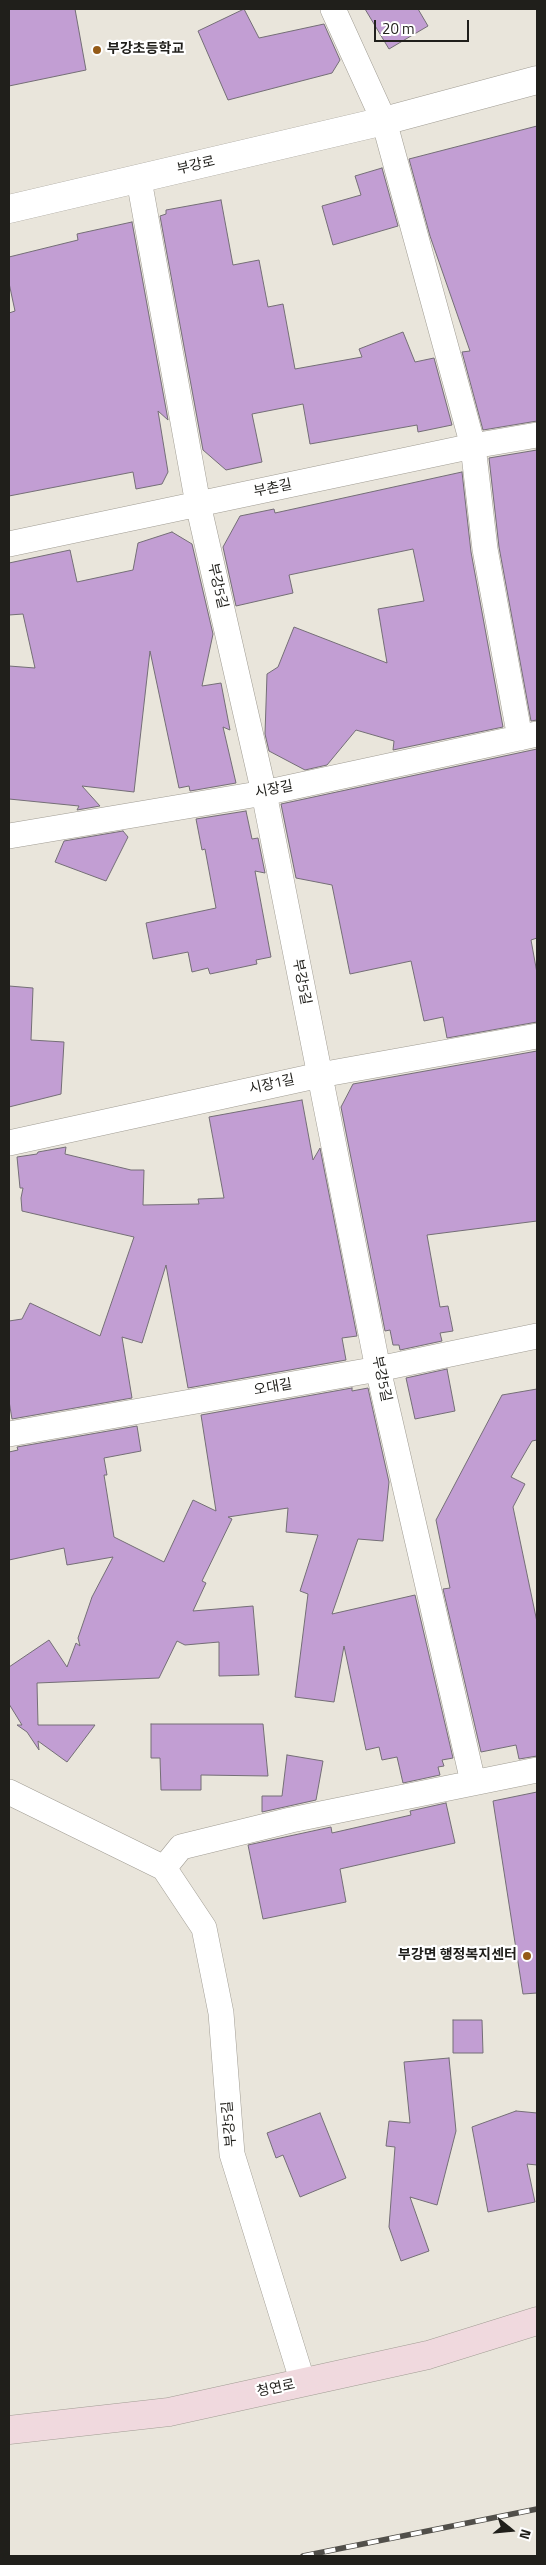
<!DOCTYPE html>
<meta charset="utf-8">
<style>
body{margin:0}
#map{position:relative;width:546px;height:2565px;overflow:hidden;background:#e9e5db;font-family:"Titillium Web",sans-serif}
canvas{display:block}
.frame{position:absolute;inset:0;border:10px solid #201f1b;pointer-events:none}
.north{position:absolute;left:486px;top:2505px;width:50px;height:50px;-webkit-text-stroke:4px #fff;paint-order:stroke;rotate:107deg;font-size:14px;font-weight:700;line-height:20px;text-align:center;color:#201f1b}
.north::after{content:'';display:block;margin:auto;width:18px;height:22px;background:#201f1b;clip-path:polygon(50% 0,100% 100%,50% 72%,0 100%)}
.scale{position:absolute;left:374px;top:20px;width:95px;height:22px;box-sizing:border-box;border:2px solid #201f1b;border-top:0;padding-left:6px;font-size:15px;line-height:18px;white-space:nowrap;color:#201f1b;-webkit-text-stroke:4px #fff;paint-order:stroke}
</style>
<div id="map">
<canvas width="546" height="2565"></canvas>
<div class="frame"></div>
<div class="north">N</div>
<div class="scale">20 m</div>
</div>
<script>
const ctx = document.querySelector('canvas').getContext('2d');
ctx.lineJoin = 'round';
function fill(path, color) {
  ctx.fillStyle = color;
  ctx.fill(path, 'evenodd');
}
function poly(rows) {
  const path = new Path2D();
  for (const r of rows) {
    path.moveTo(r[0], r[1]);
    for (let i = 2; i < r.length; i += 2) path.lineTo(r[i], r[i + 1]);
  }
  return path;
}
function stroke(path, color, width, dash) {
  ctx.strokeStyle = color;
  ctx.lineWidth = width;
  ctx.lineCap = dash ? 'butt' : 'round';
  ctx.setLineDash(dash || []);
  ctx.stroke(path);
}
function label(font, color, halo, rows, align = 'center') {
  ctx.font = font + ' "Titillium Web","Noto Sans KR",sans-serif';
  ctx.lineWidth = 4.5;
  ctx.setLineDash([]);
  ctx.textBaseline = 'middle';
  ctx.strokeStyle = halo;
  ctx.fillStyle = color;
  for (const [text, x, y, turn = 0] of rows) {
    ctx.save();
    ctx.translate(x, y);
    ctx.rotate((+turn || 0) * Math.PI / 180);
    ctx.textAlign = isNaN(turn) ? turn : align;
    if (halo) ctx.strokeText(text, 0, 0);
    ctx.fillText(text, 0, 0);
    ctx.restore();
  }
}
const building = poly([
 [9,9,75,9,86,70,9,86,9,9],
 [244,9,259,38,324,24,340,60,332,73,228,100,198,31,244,9],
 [365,9,418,9,428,26,389,49,365,9],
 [537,126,537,421,483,430,462,352,470,351,430,236,409,159,537,126],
 [382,168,398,226,333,245,322,206,361,195,355,176,382,168],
 [221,200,233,265,259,260,268,307,283,304,295,369,362,357,359,349,403,332,415,362,434,358,452,425,418,432,417,425,310,444,303,404,252,414,262,462,226,470,203,450,160,216,166,214,166,210,221,200],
 [132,222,168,420,158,411,168,472,162,484,136,489,133,472,9,496,9,313,15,311,9,283,9,257,78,240,77,234,132,222],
 [537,450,537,720,531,721,499,547,489,458,537,450],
 [462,472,471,552,503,727,393,750,394,741,356,730,327,765,305,770,269,751,265,734,267,674,278,667,294,627,387,663,378,609,424,601,413,549,289,575,293,593,236,606,223,547,240,516,274,509,275,513,462,472],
 [172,532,192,544,213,634,202,686,221,683,230,730,223,727,236,783,190,791,189,786,179,788,150,651,134,792,82,786,100,806,77,810,79,806,9,799,9,666,35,668,23,614,9,615,9,563,70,550,77,582,133,570,138,543,172,532],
 [537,749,537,938,531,940,537,973,537,1022,447,1038,443,1017,424,1021,411,961,350,974,332,885,296,878,281,804,537,749],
 [246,811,252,839,258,838,265,873,255,871,271,957,256,960,257,964,210,974,208,968,192,972,188,952,153,959,146,923,216,908,205,849,202,850,196,819,246,811],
 [123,831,128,837,106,881,55,862,64,841,123,831],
 [9,986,33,988,31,1040,64,1042,61,1094,9,1107,9,986],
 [537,1051,537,1221,427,1235,440,1307,448,1306,453,1331,440,1333,442,1341,400,1350,399,1345,393,1345,390,1330,385,1331,341,1107,353,1084,537,1051],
 [302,1100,313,1160,320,1148,357,1336,342,1338,346,1360,188,1388,166,1265,142,1343,122,1337,132,1398,12,1419,9,1401,9,1321,22,1319,30,1303,100,1336,134,1237,22,1211,21,1198,23,1188,20,1188,17,1157,37,1154,38,1152,66,1147,65,1154,131,1170,144,1170,143,1205,199,1204,198,1199,224,1198,209,1117,302,1100],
 [447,1369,455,1411,415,1419,406,1378,447,1369],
 [352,1388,352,1391,368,1388,389,1482,383,1541,358,1539,332,1614,415,1595,453,1758,442,1760,444,1766,438,1767,440,1775,403,1783,397,1757,382,1760,379,1747,366,1750,344,1646,334,1702,295,1697,308,1594,300,1591,318,1535,286,1532,288,1508,228,1517,232,1519,202,1581,206,1583,193,1611,253,1606,259,1675,219,1676,219,1642,185,1645,177,1641,159,1678,37,1683,38,1725,95,1725,67,1762,38,1741,39,1750,27,1732,17,1725,22,1725,9,1704,9,1667,49,1640,67,1667,76,1643,80,1646,78,1638,92,1597,113,1557,67,1565,64,1548,9,1560,9,1452,18,1450,17,1447,137,1426,141,1451,104,1458,107,1475,104,1475,114,1537,164,1562,193,1500,216,1511,201,1415,352,1388],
 [537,1389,537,1440,532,1441,511,1477,525,1484,513,1507,537,1622,537,1756,519,1759,516,1745,481,1752,443,1589,450,1588,436,1520,502,1395,537,1389],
 [151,1724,263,1724,268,1776,201,1775,201,1790,161,1790,160,1758,151,1758,151,1724],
 [287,1755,323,1761,316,1800,262,1812,262,1796,282,1796,287,1755],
 [537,1792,537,1993,523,1994,493,1801,537,1792],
 [446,1803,455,1843,340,1869,346,1902,263,1919,248,1845,331,1827,332,1833,411,1815,410,1811,446,1803],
 [453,2020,482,2020,483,2053,453,2053,453,2020],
 [449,2058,456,2131,437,2205,410,2197,429,2251,401,2261,389,2227,395,2147,386,2146,389,2121,410,2123,404,2062,449,2058],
 [516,2111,537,2113,537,2165,527,2164,535,2202,488,2212,472,2127,516,2111],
 [320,2113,346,2178,300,2197,283,2155,276,2158,267,2133,320,2113]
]);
const minor = poly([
 [333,9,384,121,473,446,485,549,520,738],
 [139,180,198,504,264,793,378,1369,473,1782],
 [9,544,473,446,537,435],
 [9,836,264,793,537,734],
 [9,1143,320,1075,537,1036],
 [9,1434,378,1369,537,1336],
 [9,1792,164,1868,204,1928,221,2013,232,2154,303,2383],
 [164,1868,181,1847,291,1820,537,1770]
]);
const tertiary = poly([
 [9,209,384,121,537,80]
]);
const secondary = poly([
 [9,2430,169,2412,428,2355,537,2321]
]);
const rail = poly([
 [303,2556,537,2509]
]);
const markers = [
 [97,50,5,"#945a17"],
 [527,1956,5,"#945a17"]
];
const poiNames = [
 ["부강초등학교",107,50],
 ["부강면 행정복지센터",517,1956,"right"]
];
const streetNames = [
 ["부강로",196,166,-13],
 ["부촌길",273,489,-12],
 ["부강5길",217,586,77],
 ["시장길",274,790,-11],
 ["부강5길",301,982,79],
 ["시장1길",272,1085,-12],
 ["부강5길",381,1379,78],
 ["오대길",273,1388,-10],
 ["부강5길",230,2124,-95],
 ["청연로",276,2389,-12]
];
fill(building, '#c29ed3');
stroke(building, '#746e76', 1);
stroke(minor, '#a19d94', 26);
stroke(tertiary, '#a19d94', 29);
stroke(secondary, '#a19d94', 29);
stroke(minor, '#fff', 25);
stroke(tertiary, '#fff', 28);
stroke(secondary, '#f0d9de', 28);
stroke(rail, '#514f4a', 5.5);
stroke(rail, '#fff', 4, [11]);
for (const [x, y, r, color] of markers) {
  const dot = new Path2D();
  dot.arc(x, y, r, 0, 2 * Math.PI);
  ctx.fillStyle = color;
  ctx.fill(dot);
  stroke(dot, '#fff', 2);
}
label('bold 14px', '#201f1b', '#fff', poiNames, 'left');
label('14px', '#201f1b', '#fff', streetNames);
</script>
